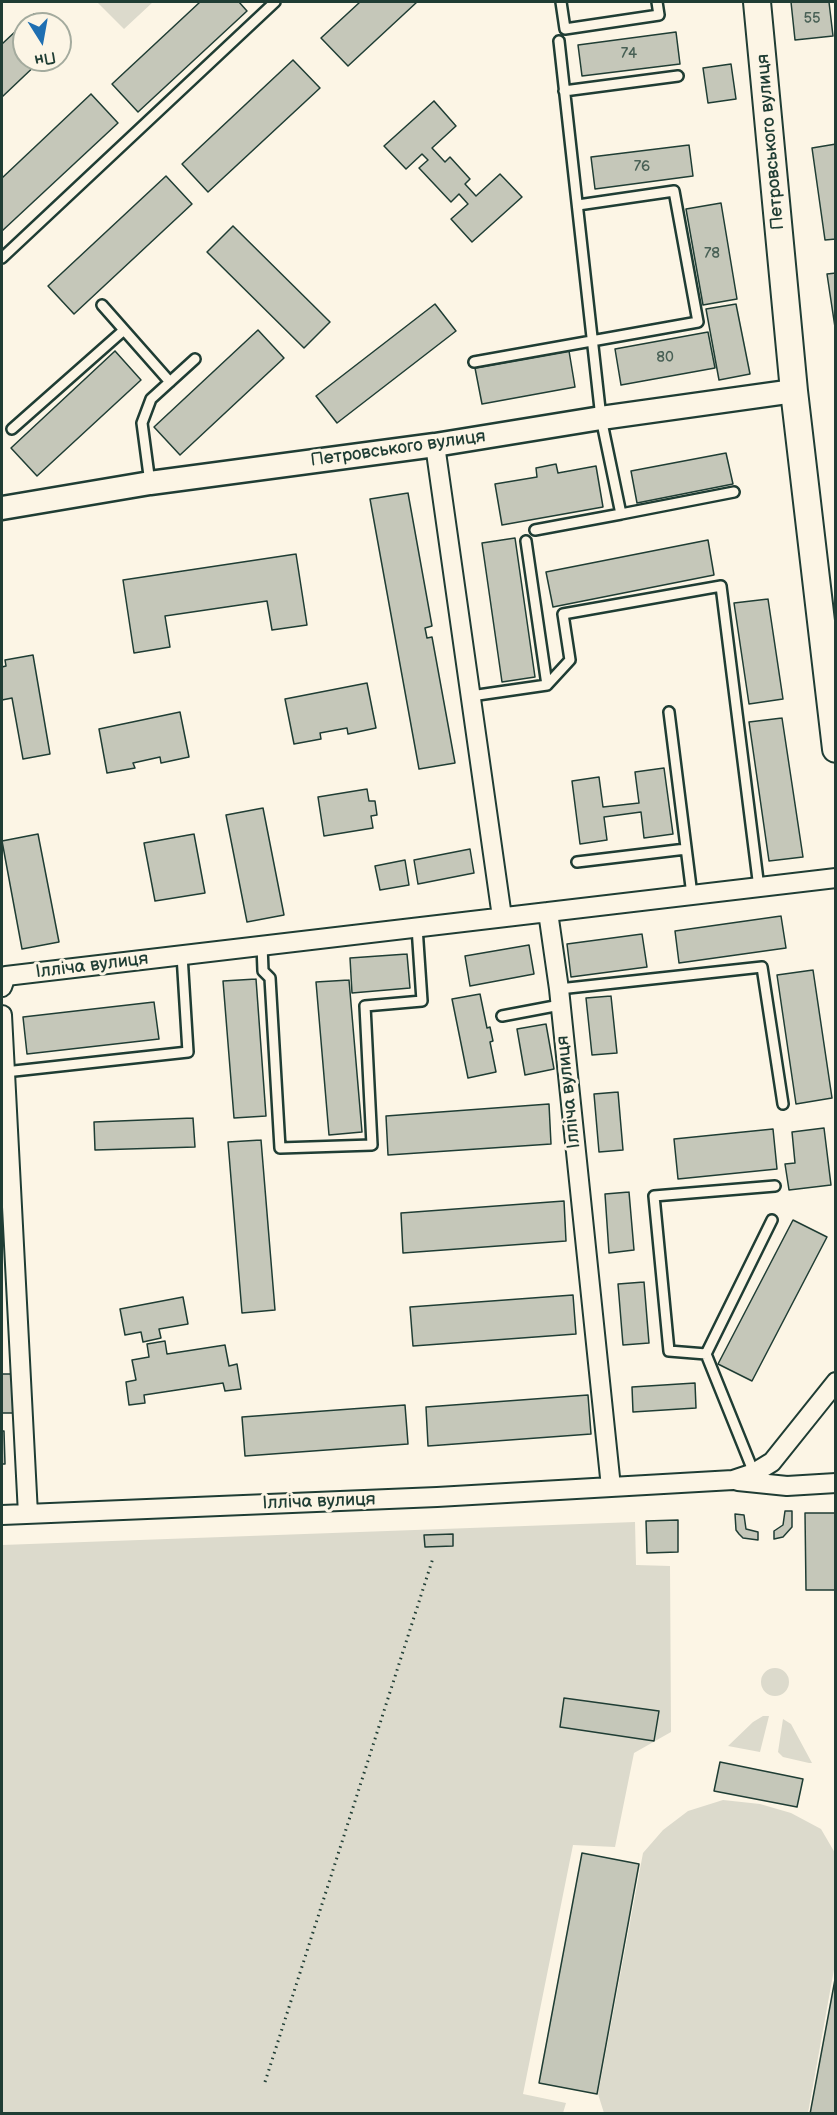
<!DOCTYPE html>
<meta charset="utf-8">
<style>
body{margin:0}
#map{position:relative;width:837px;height:2115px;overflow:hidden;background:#fcf5e5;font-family:"Balsamiq Sans",sans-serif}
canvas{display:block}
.frame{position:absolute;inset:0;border:3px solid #1f3d34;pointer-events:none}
.north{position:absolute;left:12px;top:12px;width:60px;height:60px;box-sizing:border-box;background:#fcf5e5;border:2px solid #a4ab9e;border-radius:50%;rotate:169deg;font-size:16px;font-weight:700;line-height:24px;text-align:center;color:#1f3d34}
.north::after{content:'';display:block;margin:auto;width:21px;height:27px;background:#1f6fb2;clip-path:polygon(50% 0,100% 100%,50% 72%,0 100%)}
</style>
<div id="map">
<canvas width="837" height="2115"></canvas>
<div class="frame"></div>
<div class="north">Пн</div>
</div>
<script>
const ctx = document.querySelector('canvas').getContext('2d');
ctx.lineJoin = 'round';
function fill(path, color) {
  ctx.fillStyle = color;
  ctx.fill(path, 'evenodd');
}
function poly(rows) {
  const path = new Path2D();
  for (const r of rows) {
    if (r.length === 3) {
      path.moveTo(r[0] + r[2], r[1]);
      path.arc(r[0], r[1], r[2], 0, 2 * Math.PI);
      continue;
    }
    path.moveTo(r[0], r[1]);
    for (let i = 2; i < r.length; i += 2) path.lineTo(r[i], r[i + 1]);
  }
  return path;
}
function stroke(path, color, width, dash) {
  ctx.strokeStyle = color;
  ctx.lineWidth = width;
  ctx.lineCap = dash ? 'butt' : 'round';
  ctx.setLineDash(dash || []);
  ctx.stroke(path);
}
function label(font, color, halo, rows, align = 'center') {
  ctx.font = font + ' "Balsamiq Sans",sans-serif';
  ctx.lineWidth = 6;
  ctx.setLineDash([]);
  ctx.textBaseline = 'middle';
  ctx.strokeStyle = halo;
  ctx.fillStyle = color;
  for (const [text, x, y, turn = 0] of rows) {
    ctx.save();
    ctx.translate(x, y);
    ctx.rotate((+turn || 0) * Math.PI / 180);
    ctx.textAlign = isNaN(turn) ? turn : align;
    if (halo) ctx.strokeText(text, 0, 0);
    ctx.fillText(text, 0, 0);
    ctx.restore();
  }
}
const green = poly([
 [97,2,153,2,124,29],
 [635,1522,636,1565,670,1566,671,1732,634,1753,615,1847,573,1845,523,2094,566,2103,563,2113,2,2113,2,1545],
 [775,1682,14],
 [763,1716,769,1716,760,1752,728,1746,753,1722],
 [783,1719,791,1724,812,1763,809,1763,783,1757,778,1752],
 [723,1800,760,1804,791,1813,821,1829,835,1853,835,1964,808,2113,604,2113,598,2094,643,1853,663,1830,688,1811]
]);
const building = poly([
 [200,2,239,2,247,11,138,112,112,84,200,2],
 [360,2,417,2,348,66,321,38,360,2],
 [791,2,829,2,833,36,795,40,791,2],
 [34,14,43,24,24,24,24,60,41,60,2,97,2,44,34,14],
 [676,32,680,64,582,76,578,45,676,32],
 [293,60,320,88,208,192,182,164,293,60],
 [731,64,736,99,708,103,703,68,731,64],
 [91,94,118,123,2,231,2,178,91,94],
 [434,101,456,126,432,148,445,162,450,157,470,179,465,184,476,196,500,174,522,197,472,242,451,219,468,204,459,194,451,202,419,168,428,160,422,154,406,169,384,146,434,101],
 [836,144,836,239,825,240,812,148,836,144],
 [689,145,693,176,595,189,591,157,689,145],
 [166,176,192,204,74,314,48,286,166,176],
 [721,203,737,299,703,305,686,209,721,203],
 [233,226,330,322,304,348,207,252,233,226],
 [836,273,836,334,827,274,836,273],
 [435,304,456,331,337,423,316,396,435,304],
 [736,304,750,374,719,380,706,309,736,304],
 [258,330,284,358,180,455,154,427,258,330],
 [708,332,715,368,621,385,615,349,708,332],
 [115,351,141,380,37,476,11,448,115,351],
 [569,351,575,387,482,404,475,368,569,351],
 [726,453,733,484,637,503,631,471,726,453],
 [556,464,558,473,596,466,603,507,502,525,495,484,537,477,536,468,556,464],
 [408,493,432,626,425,628,427,638,432,637,455,763,419,769,370,499,408,493],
 [515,538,535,677,502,682,482,543,515,538],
 [708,540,714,575,553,607,546,572,708,540],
 [296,554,307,625,272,630,267,601,165,616,170,647,134,653,123,580,296,554],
 [768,599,783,699,749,704,734,603,768,599],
 [33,655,50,754,23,759,12,698,2,700,2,667,6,666,5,660,33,655],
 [367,683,376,728,348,734,347,728,320,733,321,739,294,744,285,699,367,683],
 [180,712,189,757,161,763,160,757,133,763,135,768,107,773,99,729,180,712],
 [782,718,803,857,769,861,749,722,782,718],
 [664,768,673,834,644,838,641,812,604,817,607,840,580,844,572,781,599,777,603,807,639,803,635,772,664,768],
 [367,789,369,801,375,801,377,815,371,816,373,828,324,836,318,797,367,789],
 [263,808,284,915,247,922,226,815,263,808],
 [38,834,59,942,22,949,2,841,38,834],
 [194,834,205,893,155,901,144,843,194,834],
 [470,849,474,873,418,884,414,860,470,849],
 [405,860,409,885,380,890,375,866,405,860],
 [781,916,786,948,679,963,675,931,781,916],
 [642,934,647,967,571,977,567,944,642,934],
 [529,945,534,974,470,986,465,956,529,945],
 [407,954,410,988,352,993,350,958,407,954],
 [813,970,832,1098,796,1104,777,975,813,970],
 [256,979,266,1116,234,1118,223,981,256,979],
 [349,980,362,1132,329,1135,316,982,349,980],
 [480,994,487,1028,490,1027,493,1041,490,1042,496,1072,468,1078,452,999,480,994],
 [611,996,617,1053,592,1055,586,998,611,996],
 [154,1002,159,1039,27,1054,23,1017,154,1002],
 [546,1024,554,1069,525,1075,517,1029,546,1024],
 [618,1092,623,1150,599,1152,594,1094,618,1092],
 [549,1104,551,1144,388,1155,386,1116,549,1104],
 [193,1118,195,1147,95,1150,94,1122,193,1118],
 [824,1128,831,1185,789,1190,785,1164,795,1163,792,1132,824,1128],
 [773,1129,777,1169,678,1179,674,1139,773,1129],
 [261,1140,275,1310,242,1313,228,1142,261,1140],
 [629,1192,634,1250,609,1253,605,1194,629,1192],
 [564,1201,566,1241,403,1253,401,1213,564,1201],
 [793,1220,827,1237,752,1381,718,1364,793,1220],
 [644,1282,649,1343,623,1345,618,1284,644,1282],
 [573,1295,576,1334,413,1346,410,1307,573,1295],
 [183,1297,188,1324,159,1329,161,1338,143,1342,141,1332,125,1335,120,1309,183,1297],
 [165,1341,167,1354,225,1345,229,1366,237,1364,241,1389,225,1391,223,1383,144,1395,145,1403,129,1405,126,1382,136,1380,132,1360,149,1357,147,1344,165,1341],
 [2,1374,13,1374,13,1413,2,1413,2,1374],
 [695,1383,696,1408,633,1412,632,1387,695,1383],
 [588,1395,591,1434,428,1446,426,1407,588,1395],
 [405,1405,408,1444,245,1456,242,1417,405,1405],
 [2,1431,4,1431,5,1464,2,1464,2,1431],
 [785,1511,792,1511,792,1527,783,1537,774,1539,774,1531,783,1525,785,1511],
 [805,1513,836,1513,836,1590,806,1590,805,1513],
 [735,1514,744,1515,746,1529,758,1532,758,1540,743,1538,739,1534,736,1530,735,1514],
 [678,1520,678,1552,647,1553,646,1521,678,1520],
 [453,1534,453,1546,425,1547,424,1535,453,1534],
 [564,1698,659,1711,654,1741,560,1727,564,1698],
 [720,1762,803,1779,797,1807,714,1791,720,1762],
 [582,1853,639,1864,597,2094,539,2083,582,1853],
 [836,1974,836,2114,810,2114,836,1974]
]);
const path = poly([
 [265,2082,433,1558]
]);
const service = poly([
 [561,2,565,29,659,15,657,2],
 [564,91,678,76],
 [2,258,275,2],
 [102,305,170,382],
 [474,362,698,322,674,191,578,205],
 [12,429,124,330],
 [150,483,142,423,151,399,195,359],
 [621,514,734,492],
 [535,530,621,514,601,418,559,41],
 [547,685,570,660,563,614,721,586,759,888],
 [471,696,547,685,526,541],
 [669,712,692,895],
 [577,862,686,849],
 [262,945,263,971,270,978,280,1148,372,1145,365,1006,422,1001,417,927],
 [559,989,762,967,783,1104],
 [502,1016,560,1005],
 [5,1072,188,1052,182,955],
 [706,1354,772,1220],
 [754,1473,706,1354,669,1351,654,1196,775,1186]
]);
const minor = poly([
 [435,445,502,917],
 [548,912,559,989,611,1487],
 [2,987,6,976,836,878],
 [2,1015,28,1514],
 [738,1481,787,1486,836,1483],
 [2,1515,437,1497,733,1480,754,1473,772,1462,836,1382]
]);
const tertiary = poly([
 [2,508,150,483,435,445,601,418,794,391]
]);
const secondary = poly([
 [757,2,794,391,836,749]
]);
const numberNames = [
 ["55",812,19],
 ["74",629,54],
 ["76",642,167],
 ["78",712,254],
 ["80",665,358]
];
const streetNames = [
 ["Петровського вулиця",771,142,-95],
 ["Петровського вулиця",398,449,-8],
 ["Ілліча вулиця",92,966,-7],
 ["Ілліча вулиця",569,1092,-96],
 ["Ілліча вулиця",319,1502,-2]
];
fill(green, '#dcdacc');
fill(building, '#c5c7b9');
stroke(building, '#1f3d34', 1.5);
stroke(service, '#1f3d34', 14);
stroke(minor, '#1f3d34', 22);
stroke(tertiary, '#1f3d34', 27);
stroke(secondary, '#1f3d34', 30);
stroke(path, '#1f3d34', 3, [1.5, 4.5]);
stroke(service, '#fcf5e5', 9);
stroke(minor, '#fcf5e5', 18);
stroke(tertiary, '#fcf5e5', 22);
stroke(secondary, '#fcf5e5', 26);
label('15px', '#486055', null, numberNames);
label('18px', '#1f3d34', '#fcf5e5', streetNames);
</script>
